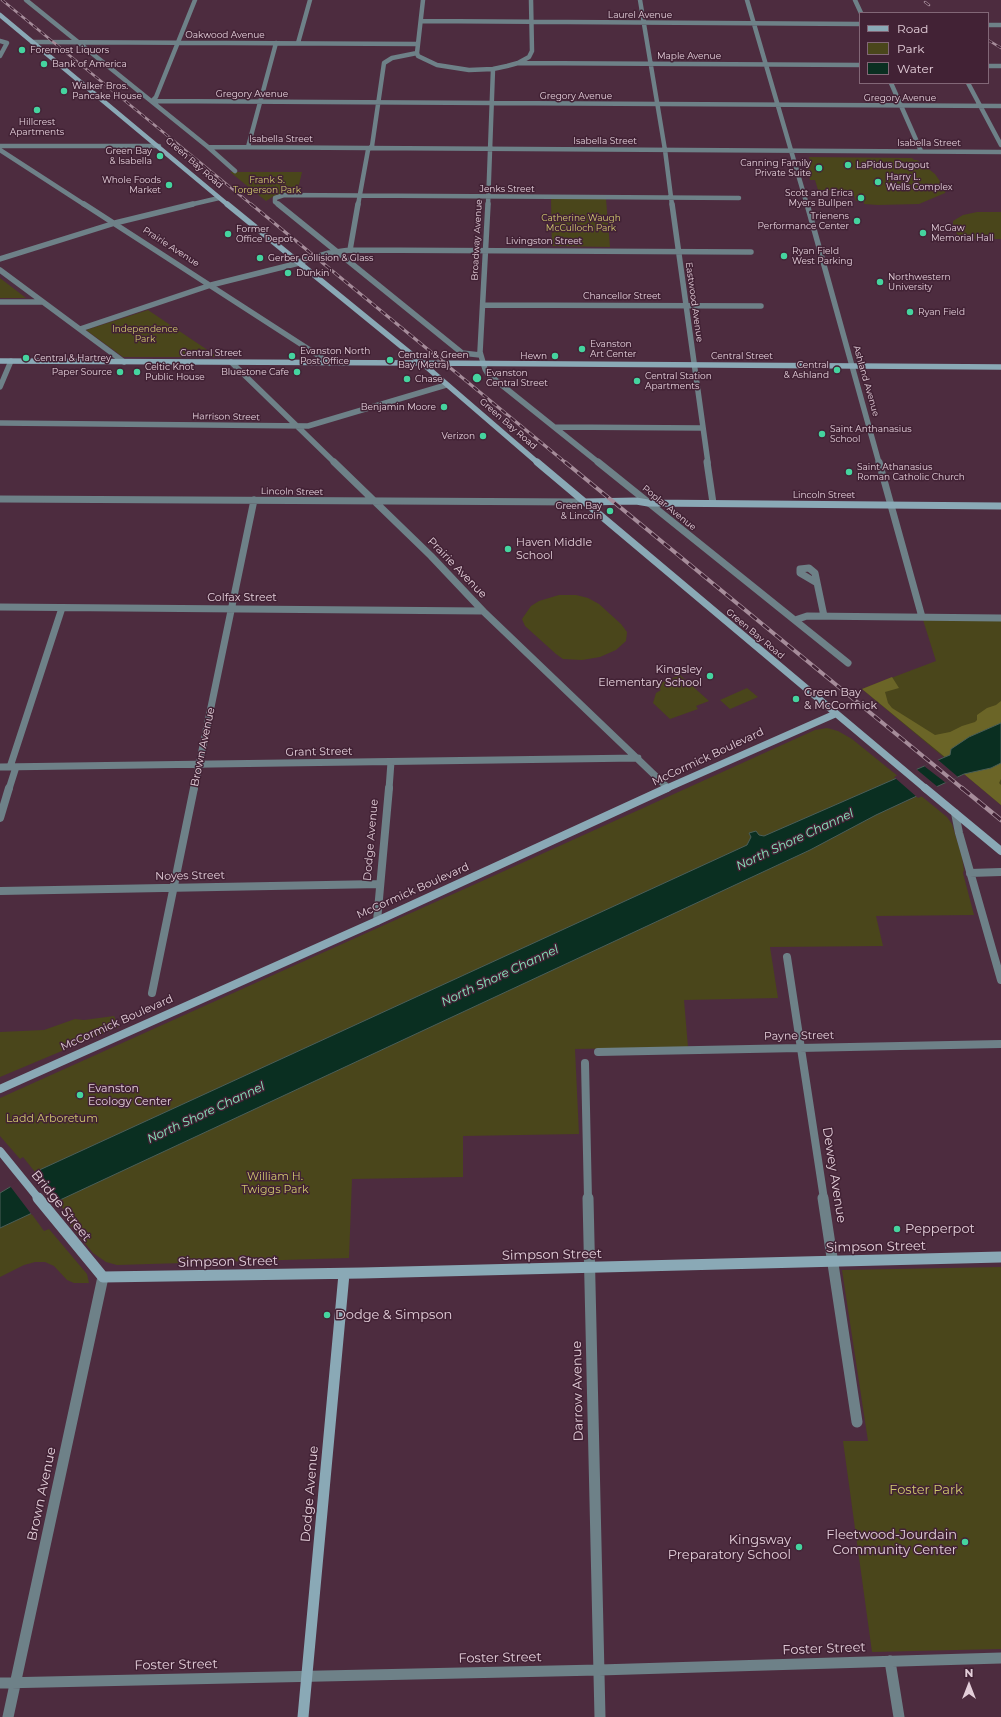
<!DOCTYPE html>
<style>
body{margin:0}
#map{position:relative;width:1001px;height:1717px;overflow:hidden;background:#4d2c3f;font-family:Montserrat,sans-serif}
canvas{display:block}
.legend{position:absolute;left:859px;top:12px;width:130px;height:72px;box-sizing:border-box;background:#422235;border:1px solid #826777;margin:0;padding:5px 7px;list-style:none;font-size:12px;color:#e3ced9}
.legend li{display:flex;align-items:center;gap:8px;height:20px}
.legend b{width:20px;border:1px solid #826777}
.north{position:absolute;left:949px;top:1665px;width:40px;height:40px;-webkit-text-stroke:3px #422235;paint-order:stroke;rotate:0deg;font-size:11px;font-weight:700;line-height:16px;text-align:center;color:#e3ced9}
.north::after{content:'';display:block;margin:auto;width:14px;height:18px;background:#e3ced9;clip-path:polygon(50% 0,100% 100%,50% 72%,0 100%)}
</style>
<div id="map">
<canvas width="1001" height="1717"></canvas>
<ul class="legend">
<li><b style="height:5px;background:#8aa9b6"></b>Road</li>
<li><b style="height:11px;background:#4a461b"></b>Park</li>
<li><b style="height:11px;background:#0a2f21"></b>Water</li>
</ul>
<div class="north">N</div>
</div>
<script>
const ctx = document.querySelector('canvas').getContext('2d');
ctx.lineJoin = 'round';
function fill(path, color) {
  ctx.fillStyle = color;
  ctx.fill(path, 'evenodd');
}
function poly(rows) {
  const path = new Path2D();
  for (const r of rows) {
    path.moveTo(r[0], r[1]);
    for (let i = 2; i < r.length; i += 2) path.lineTo(r[i], r[i + 1]);
  }
  return path;
}
function stroke(path, color, width, dash) {
  ctx.strokeStyle = color;
  ctx.lineWidth = width;
  ctx.lineCap = dash ? 'butt' : 'round';
  ctx.setLineDash(dash || []);
  ctx.stroke(path);
}
function label(font, color, halo, rows, align = 'center') {
  ctx.font = font + ' Montserrat,sans-serif';
  ctx.lineWidth = 3;
  ctx.setLineDash([]);
  ctx.textBaseline = 'middle';
  ctx.strokeStyle = halo;
  ctx.fillStyle = color;
  for (const [text, x, y, turn = 0] of rows) {
    ctx.save();
    ctx.translate(x, y);
    ctx.rotate((+turn || 0) * Math.PI / 180);
    ctx.textAlign = isNaN(turn) ? turn : align;
    if (halo) ctx.strokeText(text, 0, 0);
    ctx.fillText(text, 0, 0);
    ctx.restore();
  }
}
const green = poly([
 [809,157,912,158,914,160,917,160,935,174,946,190,945,193,919,204,878,205,864,204,864,201,856,201,852,190,818,190,815,180,810,180,805,161,810,161],
 [230,172,302,172,297,193,274,196,266,201],
 [551,199,606,199,610,247,552,246],
 [977,212,1001,212,1001,239,959,239,953,225,953,221,963,215],
 [0,278,26,298,0,298],
 [148,310,209,351,218,357,123,357,86,330],
 [559,595,576,595,588,598,599,604,621,624,627,632,626,641,616,650,600,657,582,660,563,659,556,654,525,626,522,619,531,606,539,601],
 [923,620,1001,620,1001,805,862,689,936,661],
 [680,675,709,701,696,706,698,709,670,719,653,703,656,693,661,690,655,685],
 [747,688,758,697,730,709,720,700],
 [827,728,838,731,852,739,899,777,764,836,749,834,751,837,747,845,35,1172,23,1157,20,1159,0,1136,0,1098,491,877,815,730],
 [920,795,947,817,952,824,962,857,964,870,963,873,974,915,876,916,883,946,770,947,778,998,684,1000,688,1047,575,1049,579,1134,463,1136,463,1177,352,1179,349,1258,117,1265,106,1262,93,1253,66,1220,70,1217,57,1201,810,850,876,815],
 [114,1016,119,1027,0,1077,0,1032,44,1030,75,1019,84,1020],
 [31,1213,44,1231,49,1229,87,1274,89,1283,74,1283,67,1280,54,1266,45,1262,35,1262,24,1265,0,1277,0,1228],
 [1001,1267,1001,1649,872,1652,843,1441,868,1441,842,1270]
]);
const forest = poly([
 [892,677,899,688,885,692,888,703,892,708,935,735,950,732,962,726,975,722,977,720,977,715,987,708,996,705,1001,701,1001,723,969,737,950,755,945,757,862,689],
 [1001,763,1001,779,999,783,1001,785,1001,805,964,774,991,768]
]);
const water = poly([
 [1001,723,1001,763,991,768,964,774,876,815,810,850,0,1228,0,1193,35,1172,747,845,751,837,749,833,756,831,759,835,764,836,945,757,950,755,951,749,969,737,1001,723]
]);
const pier = poly([
 [937,759,958,777,946,783,924,766],
 [915,768,939,788,918,798,894,777],
 [33,1170,59,1202,32,1215,10,1186]
]);
const streetFar4 = poly([
 [26,0,208,147,235,171],
 [423,0,417,53,418,56,437,65,469,70,493,69,507,66,518,63,529,57,532,51,531,0],
 [640,0,665,150,672,205],
 [747,0,807,205],
 [855,0,861,13],
 [421,21,860,24],
 [988,25,1001,25],
 [0,41,7,43,0,56],
 [32,42,418,44],
 [298,43,310,0],
 [518,63,860,65],
 [988,66,1001,66],
 [891,83,921,151],
 [968,83,1001,145],
 [152,101,1001,106],
 [152,101,156,97,195,0],
 [0,146,159,146],
 [208,147,1001,152],
 [248,147,276,43],
 [0,150,85,205],
 [189,205,219,198],
 [279,205,275,202,275,198,284,195,739,198],
 [358,205,368,150,372,146,384,63,392,58,417,53],
 [488,205,493,69]
]);
const streetFar3 = poly([
 [84,204,330,363],
 [278,204,462,353,480,355],
 [488,204,480,352,485,369,488,374,599,463],
 [672,204,708,463],
 [807,204,879,463],
 [350,250,358,204],
 [0,259,115,223,193,204],
 [298,262,329,253,350,250,751,252],
 [0,270,124,362],
 [0,302,43,302],
 [483,305,761,306],
 [80,329,211,285,303,262],
 [231,362,335,463],
 [0,387,11,361],
 [0,423,308,426,446,385],
 [555,427,703,428]
]);
const streetFar2 = poly([
 [334,462,431,556,483,611,668,788],
 [598,462,848,663],
 [707,462,713,503],
 [879,462,922,617],
 [0,499,584,502],
 [817,583,800,573,800,569,809,568,815,573,824,616],
 [0,607,483,611],
 [795,620,807,616,1001,618],
 [0,767,638,758],
 [10,767,62,608],
 [9,789,16,767],
 [194,789,254,500],
 [389,789,391,762]
]);
const streetFar1 = poly([
 [955,813,959,833,1001,980],
 [0,818,9,788],
 [970,873,1001,872],
 [0,891,380,884],
 [377,921,389,788],
 [787,957,824,1199],
 [152,993,194,788],
 [598,1052,1001,1044],
 [585,1063,588,1199]
]);
const street = poly([
 [588,1198,600,1717],
 [823,1198,857,1422],
 [890,1661,899,1717],
 [0,1683,599,1670,1001,1658],
 [8,1717,103,1277]
]);
const secondaryFar4 = poly([
 [0,15,228,205]
]);
const secondaryFar3 = poly([
 [227,204,422,363,538,463],
 [0,361,422,363],
 [422,363,1001,367]
]);
const secondaryFar2 = poly([
 [537,462,926,789],
 [584,502,636,501,648,503,1001,506],
 [665,789,835,714]
]);
const secondaryFar1 = poly([
 [925,788,1001,851],
 [0,1089,377,921,667,788],
 [0,1151,39,1199]
]);
const secondary = poly([
 [38,1198,103,1277,362,1273,1001,1257],
 [303,1717,344,1274]
]);
const railFar3 = poly([
 [2,0,252,205],
 [925,2,929,5],
 [988,40,1001,48]
]);
const railFar2 = poly([
 [251,204,566,463]
]);
const railFar1 = poly([
 [565,462,963,789]
]);
const rail = poly([
 [962,788,1001,820]
]);
const markers = [
 [22,50,4,"#45d49f"],
 [44,64,4,"#45d49f"],
 [64,91,4,"#45d49f"],
 [37,110,4,"#45d49f"],
 [160,156,4,"#45d49f"],
 [848,165,4,"#45d49f"],
 [819,168,4,"#45d49f"],
 [878,182,4,"#45d49f"],
 [169,185,4,"#45d49f"],
 [861,198,4,"#45d49f"],
 [857,221,4,"#45d49f"],
 [923,233,4,"#45d49f"],
 [228,234,4,"#45d49f"],
 [784,256,4,"#45d49f"],
 [260,258,4,"#45d49f"],
 [288,273,4,"#45d49f"],
 [880,282,4,"#45d49f"],
 [910,312,4,"#45d49f"],
 [582,349,4,"#45d49f"],
 [292,356,4,"#45d49f"],
 [555,356,4,"#45d49f"],
 [26,358,4,"#45d49f"],
 [390,360,4,"#45d49f"],
 [837,370,4,"#45d49f"],
 [120,372,4,"#45d49f"],
 [137,372,4,"#45d49f"],
 [297,372,4,"#45d49f"],
 [477,378,5,"#45d49f"],
 [407,379,4,"#45d49f"],
 [637,381,4,"#45d49f"],
 [444,407,4,"#45d49f"],
 [822,434,4,"#45d49f"],
 [483,436,4,"#45d49f"],
 [849,472,4,"#45d49f"],
 [610,511,4,"#45d49f"],
 [508,549,4,"#45d49f"],
 [710,676,4,"#45d49f"],
 [796,699,4,"#45d49f"],
 [80,1095,4,"#45d49f"],
 [897,1229,4,"#45d49f"],
 [327,1315,4,"#45d49f"],
 [965,1542,4,"#45d49f"],
 [799,1547,4,"#45d49f"]
];
const farStreetnames = [
 ["Laurel Avenue",640,15],
 ["Oakwood Avenue",225,35],
 ["Maple Avenue",689,56],
 ["Gregory Avenue",252,94],
 ["Gregory Avenue",576,96],
 ["Gregory Avenue",900,98],
 ["Isabella Street",281,139],
 ["Isabella Street",605,141],
 ["Isabella Street",929,143],
 ["Green Bay Road",194,163,41],
 ["Jenks Street",507,189],
 ["Broadway Avenue",477,240,-87],
 ["Livingston Street",544,241],
 ["Prairie Avenue",171,247,33],
 ["Chancellor Street",622,296],
 ["Eastwood Avenue",694,302,82],
 ["Central Street",211,353],
 ["Central Street",742,356],
 ["Ashland Avenue",866,381,74],
 ["Harrison Street",226,417,1],
 ["Green Bay Road",508,424,41],
 ["Lincoln Street",292,492,1],
 ["Lincoln Street",824,495],
 ["Poplar Avenue",669,508,39],
 ["Green Bay Road",755,634,40]
];
const farPoinames = [
 ["Foremost Liquors",30,50],
 ["Bank of America",52,64],
 ["Walker Bros.",72,86],
 ["Pancake House",72,96],
 ["Hillcrest",37,122,"center"],
 ["Apartments",37,132,"center"],
 ["Green Bay",152,151,"right"],
 ["& Isabella",152,161,"right"],
 ["Canning Family",811,163,"right"],
 ["Private Suite",811,173,"right"],
 ["LaPidus Dugout",856,165],
 ["Harry L.",886,177],
 ["Wells Complex",886,187],
 ["Whole Foods",161,180,"right"],
 ["Market",161,190,"right"],
 ["Scott and Erica",853,193,"right"],
 ["Myers Bullpen",853,203,"right"],
 ["Trienens",849,216,"right"],
 ["Performance Center",849,226,"right"],
 ["McGaw",931,228],
 ["Memorial Hall",931,238],
 ["Former",236,229],
 ["Office Depot",236,239],
 ["Ryan Field",792,251],
 ["West Parking",792,261],
 ["Gerber Collision & Glass",268,258],
 ["Dunkin'",296,273],
 ["Northwestern",888,277],
 ["University",888,287],
 ["Ryan Field",918,312],
 ["Evanston",590,344],
 ["Art Center",590,354],
 ["Evanston North",300,351],
 ["Post Office",300,361],
 ["Central & Green",398,355],
 ["Bay (Metra)",398,365],
 ["Hewn",547,356,"right"],
 ["Central & Hartrey",34,358],
 ["Central",829,365,"right"],
 ["& Ashland",829,375,"right"],
 ["Celtic Knot",145,367],
 ["Public House",145,377],
 ["Paper Source",112,372,"right"],
 ["Bluestone Cafe",289,372,"right"],
 ["Evanston",486,373],
 ["Central Street",486,383],
 ["Central Station",645,376],
 ["Apartments",645,386],
 ["Chase",415,379],
 ["Benjamin Moore",436,407,"right"],
 ["Saint Anthanasius",830,429],
 ["School",830,439],
 ["Verizon",475,436,"right"],
 ["Saint Athanasius",857,467],
 ["Roman Catholic Church",857,477],
 ["Green Bay",602,506,"right"],
 ["& Lincoln",602,516,"right"]
];
const farParknames = [
 ["Frank S.",267,180],
 ["Torgerson Park",267,190],
 ["Catherine Waugh",581,218],
 ["McCulloch Park",581,228],
 ["Independence",145,329],
 ["Park",145,339]
];
const poiNames = [
 ["Haven Middle",516,543],
 ["School",516,556],
 ["Kingsley",702,670,"right"],
 ["Elementary School",702,683,"right"],
 ["Green Bay",804,693],
 ["& McCormick",804,706],
 ["Evanston",88,1089],
 ["Ecology Center",88,1102]
];
const streetNames = [
 ["Prairie Avenue",457,568,46],
 ["Colfax Street",242,598],
 ["Brown Avenue",203,747,-78],
 ["Grant Street",319,752,-1],
 ["McCormick Boulevard",708,757,-25],
 ["Dodge Avenue",371,840,-85],
 ["Noyes Street",190,876,-1],
 ["McCormick Boulevard",413,891,-24],
 ["McCormick Boulevard",117,1023,-24],
 ["Payne Street",799,1036,-1]
];
const parkNames = [
 ["Ladd Arboretum",52,1119],
 ["William H.",275,1177],
 ["Twiggs Park",275,1190]
];
const waterNames = [
 ["North Shore Channel",795,840,-25],
 ["North Shore Channel",500,976,-25],
 ["North Shore Channel",206,1113,-25]
];
const nearStreetnames = [
 ["Dewey Avenue",834,1175,81],
 ["Bridge Street",61,1206,51],
 ["Simpson Street",876,1247,-1],
 ["Simpson Street",552,1255,-1],
 ["Simpson Street",228,1262,-1],
 ["Darrow Avenue",578,1391,-91],
 ["Brown Avenue",42,1494,-78],
 ["Dodge Avenue",310,1494,-85],
 ["Foster Street",824,1649,-2],
 ["Foster Street",500,1658,-1],
 ["Foster Street",176,1665,-1]
];
const nearPoinames = [
 ["Pepperpot",905,1229],
 ["Dodge & Simpson",335,1315],
 ["Fleetwood-Jourdain",957,1535,"right"],
 ["Community Center",957,1550,"right"],
 ["Kingsway",791,1540,"right"],
 ["Preparatory School",791,1555,"right"]
];
const nearParknames = [
 ["Foster Park",926,1490]
];
fill(green, '#4a461b');
fill(forest, '#6b6527');
fill(water, '#0a2f21');
stroke(water, '#4b5f58', 1);
fill(pier, '#4d2c3f');
stroke(streetFar4, '#6e8188', 4.5);
stroke(streetFar3, '#6e8188', 5.5);
stroke(streetFar2, '#6e8188', 7);
stroke(streetFar1, '#6e8188', 8);
stroke(street, '#6e8188', 11);
stroke(secondaryFar4, '#8aa9b6', 4.5);
stroke(secondaryFar3, '#8aa9b6', 5.5);
stroke(secondaryFar2, '#8aa9b6', 7);
stroke(secondaryFar1, '#8aa9b6', 8);
stroke(secondary, '#8aa9b6', 11);
stroke(railFar3, '#a68c9a', 2.5);
stroke(railFar2, '#a68c9a', 3);
stroke(railFar1, '#a68c9a', 4);
stroke(rail, '#a68c9a', 4.5);
stroke(railFar3, '#422235', 1.5, [5]);
stroke(railFar2, '#422235', 2, [6]);
stroke(railFar1, '#422235', 2.5, [8]);
stroke(rail, '#422235', 3, [10]);
for (const [x, y, r, color] of markers) {
  const dot = new Path2D();
  dot.arc(x, y, r, 0, 2 * Math.PI);
  ctx.fillStyle = color;
  ctx.fill(dot);
  stroke(dot, '#422235', 1.5);
}
label('9px', '#e3ced9', '#422235', farStreetnames);
label('9px', '#e3ced9', '#422235', farPoinames, 'left');
label('9px', '#d0c86e', '#422235', farParknames);
label('11px', '#e3ced9', '#422235', poiNames, 'left');
label('11px', '#e3ced9', '#422235', streetNames);
label('11px', '#d0c86e', '#422235', parkNames);
label('italic 12px', '#87eabf', '#422235', waterNames);
label('13px', '#e3ced9', '#422235', nearStreetnames);
label('13px', '#e3ced9', '#422235', nearPoinames, 'left');
label('13px', '#d0c86e', '#422235', nearParknames);
</script>
